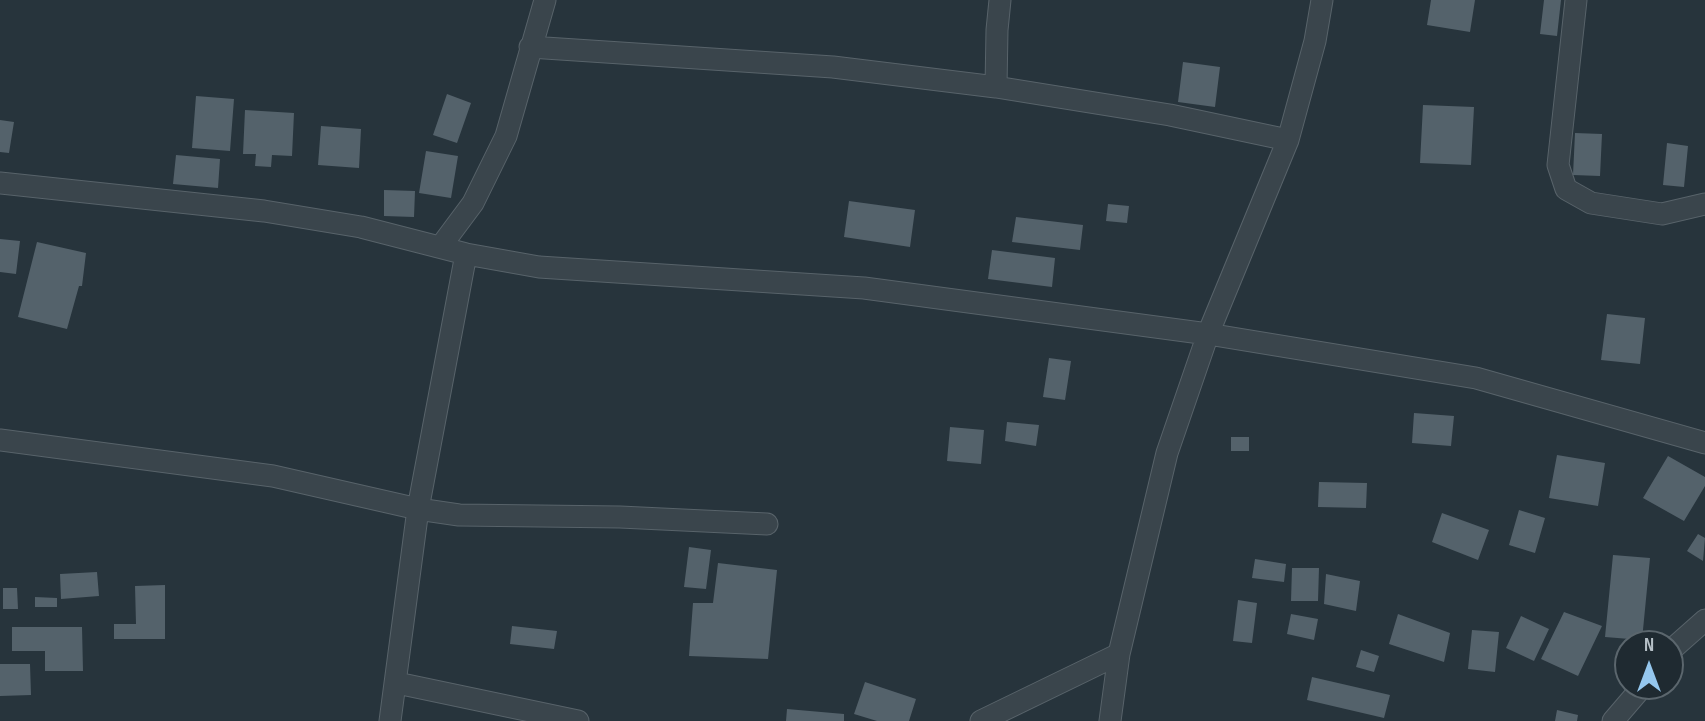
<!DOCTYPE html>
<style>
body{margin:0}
#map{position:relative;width:1705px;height:721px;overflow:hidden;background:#27343c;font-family:"Sofia Sans Condensed",sans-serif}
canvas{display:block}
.north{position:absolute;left:1614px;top:630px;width:70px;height:70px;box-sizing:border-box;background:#1f2a31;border:2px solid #5b666d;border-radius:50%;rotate:0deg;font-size:19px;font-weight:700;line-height:28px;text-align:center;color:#b6c0c7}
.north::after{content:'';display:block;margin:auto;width:24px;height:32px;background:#95c7ee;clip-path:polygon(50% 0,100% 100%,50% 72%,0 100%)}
</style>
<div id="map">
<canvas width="1705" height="721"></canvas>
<div class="north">N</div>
</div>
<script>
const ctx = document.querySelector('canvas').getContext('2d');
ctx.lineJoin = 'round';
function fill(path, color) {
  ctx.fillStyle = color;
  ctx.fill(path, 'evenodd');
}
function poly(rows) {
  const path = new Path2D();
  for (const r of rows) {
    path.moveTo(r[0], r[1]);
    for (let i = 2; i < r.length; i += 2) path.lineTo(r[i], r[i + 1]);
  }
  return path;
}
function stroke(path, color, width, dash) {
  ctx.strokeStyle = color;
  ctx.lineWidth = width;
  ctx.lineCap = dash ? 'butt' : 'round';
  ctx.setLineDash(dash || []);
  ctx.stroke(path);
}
const building = poly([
 [1431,0,1475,0,1470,32,1427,25],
 [1544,0,1561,0,1557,36,1540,34],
 [1183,62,1220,67,1215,107,1178,102],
 [447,94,471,103,457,143,433,135],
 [196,96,234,99,230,151,192,148],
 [1423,105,1474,107,1471,165,1420,163],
 [245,110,294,113,292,156,272,155,271,167,255,166,256,154,243,154],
 [0,120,14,122,9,153,0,152],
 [321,126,361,129,359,168,318,165],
 [1575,133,1602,134,1600,176,1573,175],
 [1667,143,1688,146,1684,187,1663,185],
 [426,151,458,156,451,198,419,193],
 [176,155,220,159,218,188,173,184],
 [384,190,415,191,414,217,384,216],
 [849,201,915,210,910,247,844,237],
 [1108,204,1129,206,1127,223,1106,221],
 [1016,217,1083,225,1080,250,1012,242],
 [0,239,20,241,16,274,0,272],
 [37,242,86,253,82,286,79,286,67,329,18,317],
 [992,250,1055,258,1052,287,988,279],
 [1607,314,1645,318,1640,364,1601,360],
 [1049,358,1071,361,1065,400,1043,397],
 [1414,413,1454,416,1451,446,1412,443],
 [1007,422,1039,425,1036,446,1005,441],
 [950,427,984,430,981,464,947,461],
 [1231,437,1249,437,1249,451,1231,451],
 [1557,455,1605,463,1598,506,1549,498],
 [1668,456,1705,477,1705,486,1684,521,1643,498],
 [1319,482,1367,483,1366,508,1318,507],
 [1519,510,1545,518,1535,553,1509,545],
 [1442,513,1489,530,1478,560,1432,542],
 [1698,534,1705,538,1703,561,1687,551],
 [689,547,711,550,706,589,684,587],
 [1613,555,1650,558,1642,640,1605,637],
 [1255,559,1286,564,1284,582,1252,578],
 [718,563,777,570,768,659,689,656,693,603,713,603],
 [1292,568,1319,568,1318,601,1291,601],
 [97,572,99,596,61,599,60,574],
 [1326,574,1360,581,1356,611,1324,604],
 [165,585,165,639,114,639,114,624,136,624,135,586],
 [3,588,17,588,18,609,3,609],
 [35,597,57,598,57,607,35,607],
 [1238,600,1257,603,1252,643,1233,641],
 [1564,612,1602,626,1578,676,1541,659],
 [1291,614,1318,619,1314,640,1287,634],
 [1398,614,1450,633,1444,662,1389,644],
 [1521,616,1549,629,1534,661,1506,648],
 [512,626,557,631,554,649,510,644],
 [12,627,82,627,83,671,45,671,45,651,12,651],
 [1472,630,1499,632,1495,672,1468,669],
 [1361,650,1379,656,1374,672,1356,667],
 [0,664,30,664,31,695,0,696],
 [1312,677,1390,695,1384,718,1307,700],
 [865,682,916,699,909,721,877,721,854,714],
 [787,709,844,714,844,721,786,721],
 [1557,710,1578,715,1577,721,1555,721]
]);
const street = poly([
 [1576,0,1558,165,1566,189,1591,203,1662,214,1705,204],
 [530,47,833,67,996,87,1170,115,1288,140],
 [996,87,997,30,1000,0],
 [0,183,264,211,361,227,466,254,539,267,864,288,1208,334,1476,378,1705,443],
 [441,246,473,203,506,136,545,0],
 [0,440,273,476,418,509,459,515,620,517,767,524],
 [1670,651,1705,620],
 [397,683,578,721],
 [390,721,418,509,466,254],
 [981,721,1119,654],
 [1110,721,1119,654,1167,453,1208,334,1288,140,1315,41,1322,0],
 [1613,721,1643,686]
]);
fill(building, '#54626b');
stroke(street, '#58636a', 23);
stroke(street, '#3a454c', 21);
</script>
